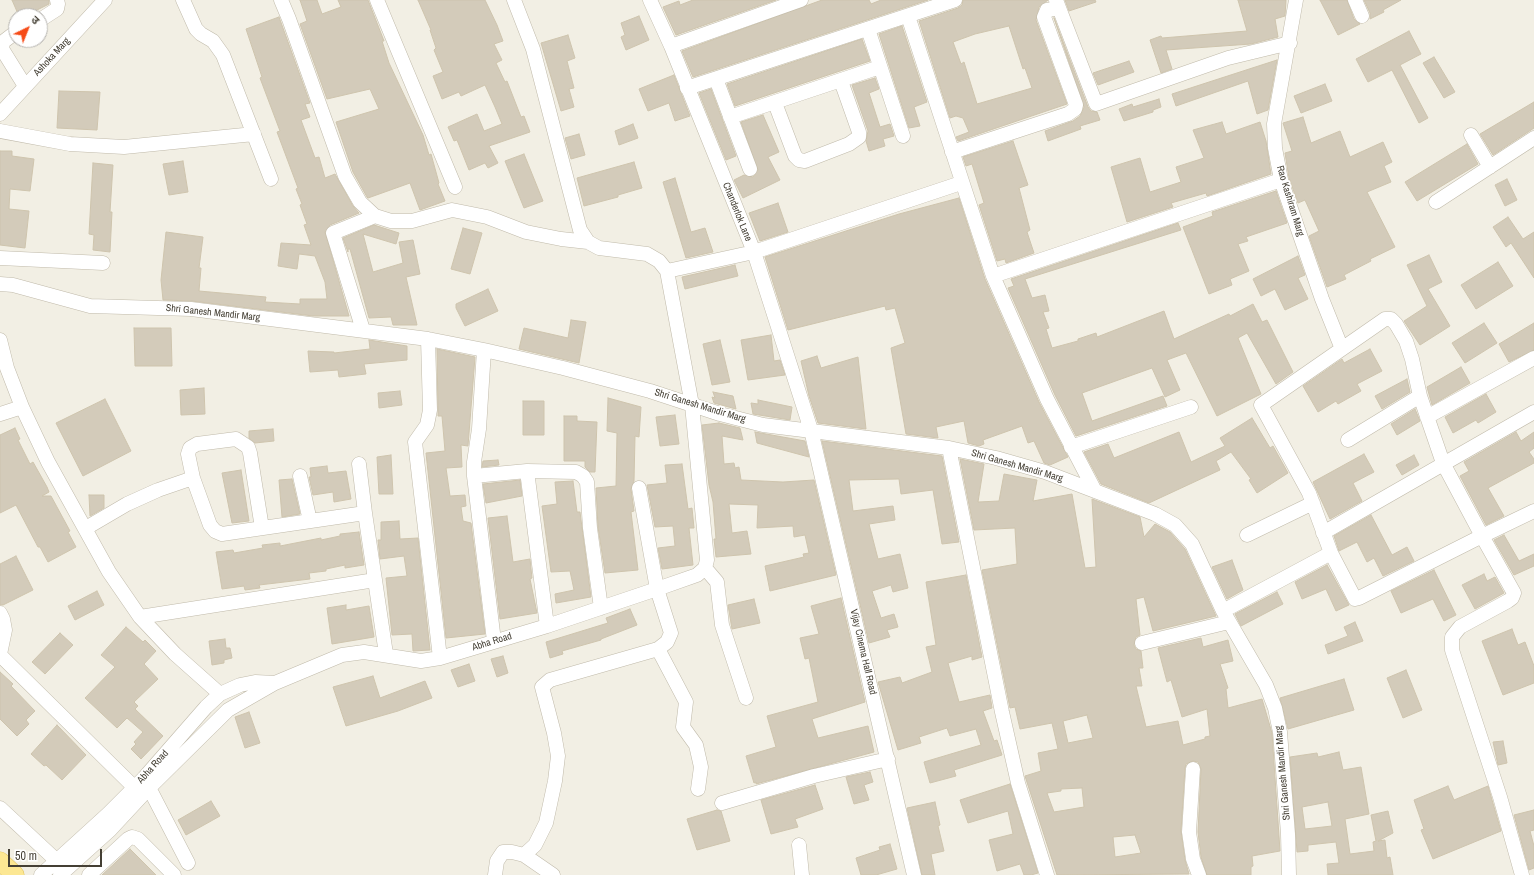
<!DOCTYPE html>
<meta charset="utf-8">
<style>
body{margin:0}
#map{position:relative;width:1534px;height:875px;overflow:hidden;background:#f2efe4;font-family:"Archivo Narrow","Noto Sans Devanagari",sans-serif}
canvas{display:block}
.north{position:absolute;left:8px;top:8px;width:40px;height:40px;box-sizing:border-box;background:#fff;border:1px solid #b4b2ae;border-radius:50%;rotate:43deg;font-size:11px;font-weight:700;line-height:16px;text-align:center;color:#443f34}
.north::after{content:'';display:block;margin:auto;width:14px;height:18px;background:#f64b17;clip-path:polygon(50% 0,100% 100%,50% 72%,0 100%)}
.scale{position:absolute;left:8px;top:849px;width:94px;height:18px;box-sizing:border-box;border:2px solid #443f34;border-top:0;padding-left:5px;font-size:12px;line-height:14px;white-space:nowrap;color:#443f34;-webkit-text-stroke:3px #fff;paint-order:stroke}
</style>
<div id="map">
<canvas width="1534" height="875"></canvas>
<div class="north">उ</div>
<div class="scale">50 m</div>
</div>
<script>
const ctx = document.querySelector('canvas').getContext('2d');
ctx.lineJoin = 'round';
function fill(path, color) {
  ctx.fillStyle = color;
  ctx.fill(path, 'evenodd');
}
function poly(rows) {
  const path = new Path2D();
  for (const r of rows) {
    path.moveTo(r[0], r[1]);
    for (let i = 2; i < r.length; i += 2) path.lineTo(r[i], r[i + 1]);
  }
  return path;
}
function stroke(path, color, width, dash) {
  ctx.strokeStyle = color;
  ctx.lineWidth = width;
  ctx.lineCap = dash ? 'butt' : 'round';
  ctx.setLineDash(dash || []);
  ctx.stroke(path);
}
function label(font, color, halo, rows, align = 'center') {
  ctx.font = font + ' "Archivo Narrow",sans-serif';
  ctx.lineWidth = 3.5;
  ctx.setLineDash([]);
  ctx.textBaseline = 'middle';
  ctx.strokeStyle = halo;
  ctx.fillStyle = color;
  for (const [text, x, y, turn = 0] of rows) {
    ctx.save();
    ctx.translate(x, y);
    ctx.rotate((+turn || 0) * Math.PI / 180);
    ctx.textAlign = isNaN(turn) ? turn : align;
    if (halo) ctx.strokeText(text, 0, 0);
    ctx.fillText(text, 0, 0);
    ctx.restore();
  }
}
const building = poly([
 [12,0,49,0,49,4,25,16,19,16,12,0],
 [300,0,317,0,322,14,341,7,338,0,368,0,384,41,382,41,389,63,423,135,429,155,431,154,439,183,438,184,445,201,420,210,410,183,368,198,367,197,353,172,336,122,379,109,370,89,327,99,300,24,307,21,300,0],
 [418,0,485,0,497,25,503,41,494,44,502,60,496,63,505,82,507,81,521,117,524,116,530,132,489,146,498,163,488,168,485,163,469,170,457,140,454,141,448,127,477,114,484,131,502,124,495,107,485,85,461,96,459,92,442,99,433,76,443,72,434,50,436,48,430,30,431,30,418,0],
 [693,0,776,0,676,35,663,7,679,1,680,5,693,0],
 [822,0,869,0,871,4,881,0,928,0,693,77,682,51,822,0],
 [963,0,1048,0,1039,7,1036,20,1067,104,958,141,956,137,969,132,963,118,956,116,950,118,919,21,958,8,962,5,963,0],
 [1009,26,1023,69,1025,68,1032,88,977,104,964,62,961,64,953,42,975,34,1009,26],
 [1065,0,1095,0,1096,2,1069,11,1065,0],
 [1238,0,1286,0,1285,16,1275,19,1278,37,1251,44,1166,50,1172,69,1161,73,1150,40,1161,36,1162,38,1247,31,1238,0],
 [1320,0,1347,0,1354,19,1360,24,1338,35,1320,0],
 [1364,0,1401,0,1383,10,1384,12,1370,19,1370,13,1364,0],
 [639,16,649,40,626,50,621,37,625,35,621,23,639,16],
 [279,17,310,103,305,104,310,117,301,120,315,158,319,157,325,178,335,174,353,206,359,213,330,225,325,232,349,316,313,316,192,301,163,300,161,280,166,232,203,237,199,268,201,268,199,291,266,297,265,302,300,304,300,299,327,299,325,282,315,256,299,254,297,269,278,266,281,243,311,245,304,225,307,224,300,205,302,204,296,189,298,188,277,132,280,131,260,78,262,77,246,29,279,17],
 [1054,18,1088,107,1091,111,1097,112,1100,120,1080,126,1081,129,1048,141,1045,131,1073,121,1080,116,1084,107,1054,18],
 [902,26,927,102,914,107,920,126,909,128,879,34,902,26],
 [1409,31,1421,54,1400,65,1428,118,1419,123,1392,70,1368,82,1356,59,1409,31],
 [568,35,575,58,567,61,574,88,569,89,574,107,561,111,541,43,568,35],
 [862,39,870,61,735,106,727,84,862,39],
 [1434,57,1455,92,1444,98,1423,63,1434,57],
 [1277,60,1268,110,1257,114,1248,81,1176,106,1172,94,1277,60],
 [1129,61,1134,72,1098,85,1093,73,1129,61],
 [674,75,690,116,675,121,669,103,648,111,639,89,674,75],
 [875,78,879,89,869,93,880,127,890,124,894,136,883,139,885,146,869,151,866,141,868,131,852,85,875,78],
 [1325,84,1332,101,1301,113,1294,96,1325,84],
 [711,89,736,156,726,160,699,93,711,89],
 [59,91,100,92,97,130,57,128,59,91],
 [1159,99,1161,107,1153,110,1153,112,1124,121,1119,109,1132,104,1133,107,1159,99],
 [1534,102,1534,128,1493,155,1480,134,1534,102],
 [763,115,779,152,768,157,780,180,743,198,734,180,744,175,753,177,758,170,741,122,763,115],
 [1303,117,1311,143,1340,131,1350,157,1383,142,1392,162,1384,166,1391,182,1367,192,1395,247,1370,259,1371,261,1344,275,1346,279,1327,287,1309,236,1319,231,1305,200,1298,203,1289,178,1285,153,1292,151,1283,123,1303,117],
 [1222,122,1226,134,1260,122,1266,141,1271,174,1207,196,1206,193,1171,203,1173,207,1127,222,1111,167,1140,158,1150,192,1181,182,1176,167,1204,158,1193,130,1222,122],
 [633,124,638,138,619,145,615,131,633,124],
 [579,134,585,155,571,159,565,138,579,134],
 [1013,141,1028,185,1019,188,1030,230,1027,232,1034,253,1006,263,1005,259,997,261,979,205,984,203,972,164,966,166,963,157,1013,141],
 [1467,144,1478,164,1417,201,1405,182,1467,144],
 [0,151,12,151,12,156,34,159,30,191,10,189,9,209,29,211,25,248,0,245,0,151],
 [524,154,543,201,524,208,505,161,524,154],
 [183,161,188,192,169,195,163,164,183,161],
 [634,162,642,188,618,195,618,197,584,206,577,178,634,162],
 [93,163,113,165,110,212,112,212,110,252,93,250,94,235,89,234,93,163],
 [675,178,691,232,705,228,713,252,686,258,663,182,675,178],
 [1507,179,1517,200,1505,206,1495,185,1507,179],
 [1276,191,1287,223,1246,237,1248,241,1238,244,1249,271,1230,279,1232,285,1209,294,1183,227,1213,216,1212,212,1276,191],
 [959,198,985,279,1039,402,1068,457,1050,465,1044,463,1034,441,1028,443,1022,426,983,440,984,444,979,446,968,443,964,421,936,427,938,438,906,434,891,348,905,343,895,308,886,310,885,306,788,330,765,257,899,214,959,198],
 [778,203,788,232,760,241,749,213,778,203],
 [1508,217,1523,239,1534,232,1534,278,1511,243,1506,247,1493,227,1508,217],
 [1178,223,1181,230,1025,279,1032,298,1045,295,1049,311,1043,312,1049,328,1046,329,1052,348,1078,341,1078,339,1096,333,1097,337,1164,311,1174,339,1229,314,1230,316,1253,304,1262,322,1267,320,1293,372,1276,384,1247,333,1238,338,1261,394,1217,416,1186,353,1167,360,1180,390,1165,397,1152,368,1082,393,1092,421,1163,396,1167,406,1076,436,1055,395,1008,288,1014,286,1011,279,1178,223],
 [374,225,399,233,396,244,363,234,373,272,403,263,399,242,413,240,420,274,406,277,417,325,393,325,391,317,369,318,350,249,348,249,348,252,343,238,374,225],
 [463,228,482,233,470,274,451,269,463,228],
 [1429,255,1442,282,1428,289,1450,326,1420,345,1404,321,1427,306,1407,265,1429,255],
 [1298,256,1305,275,1298,278,1308,299,1285,310,1275,289,1261,296,1253,279,1298,256],
 [1498,262,1513,286,1476,309,1461,285,1498,262],
 [735,265,738,276,685,289,682,277,735,265],
 [488,289,498,311,465,326,456,308,456,304,488,289],
 [571,320,586,322,579,363,519,349,524,328,568,338,571,320],
 [1484,323,1497,343,1465,363,1452,343,1484,323],
 [1534,323,1534,350,1509,362,1499,344,1534,323],
 [134,328,171,328,172,366,135,366,134,328],
 [771,335,774,361,780,360,785,375,748,380,741,340,771,335],
 [369,340,407,346,407,360,364,364,366,374,339,377,338,370,310,372,308,351,334,352,334,353,370,349,369,340],
 [720,340,730,382,712,385,703,344,720,340],
 [437,349,475,357,468,446,461,445,462,467,446,468,450,496,465,495,466,506,461,507,463,521,471,523,485,634,446,638,426,453,445,451,442,416,438,416,438,414,437,349],
 [1370,349,1382,371,1357,384,1361,391,1338,404,1336,401,1318,412,1303,386,1342,359,1344,363,1370,349],
 [817,356,821,368,858,357,866,429,818,423,809,396,801,361,817,356],
 [1461,367,1470,383,1432,405,1427,387,1461,367],
 [1407,379,1410,392,1382,409,1375,396,1407,379],
 [204,388,205,414,181,415,180,390,204,388],
 [400,391,402,405,379,408,378,393,400,391],
 [713,392,733,396,736,409,714,403,712,397,715,398,713,392],
 [1486,394,1496,412,1478,423,1476,420,1453,433,1445,417,1486,394],
 [608,398,641,407,639,437,635,436,634,481,631,489,634,511,631,512,638,570,605,573,598,527,596,488,616,486,617,433,607,431,608,398],
 [105,399,131,451,83,476,56,423,105,399],
 [758,400,792,407,790,420,753,414,751,403,758,404,758,400],
 [523,401,544,401,544,435,523,435,523,401],
 [1415,409,1420,421,1397,435,1391,424,1415,409],
 [675,415,679,444,660,446,656,417,675,415],
 [564,416,577,416,577,421,597,422,595,472,590,472,585,467,585,461,564,461,564,416],
 [1252,418,1270,448,1273,446,1288,473,1257,493,1249,480,1251,479,1231,452,1216,461,1220,470,1149,503,1101,484,1084,452,1108,444,1114,458,1179,432,1191,462,1225,446,1220,438,1252,418],
 [719,423,740,428,743,440,722,436,724,464,734,463,735,468,739,467,741,480,783,482,814,480,836,575,770,591,765,566,804,557,803,554,809,553,805,535,794,537,793,526,757,528,758,505,729,504,732,533,747,531,751,554,716,557,714,539,716,539,713,502,709,485,702,425,719,423],
 [15,428,20,439,18,440,30,464,33,462,47,487,49,492,42,496,51,496,70,531,68,532,76,547,48,562,40,547,38,547,16,505,0,513,0,435,15,428],
 [273,429,274,441,255,443,249,438,249,431,273,429],
 [755,432,805,441,809,457,757,443,755,432],
 [1516,432,1521,441,1534,432,1534,448,1529,452,1534,459,1534,463,1488,488,1504,516,1486,525,1460,476,1469,471,1464,462,1516,432],
 [822,441,942,456,959,542,942,544,933,490,901,494,899,479,849,480,853,511,893,506,895,520,869,524,878,559,900,554,908,588,893,592,891,585,872,591,881,618,894,614,898,627,887,630,890,637,869,643,822,441],
 [1364,454,1374,472,1353,483,1362,501,1330,519,1313,482,1364,454],
 [391,455,393,494,379,494,377,457,391,455],
 [1414,455,1419,465,1402,475,1396,465,1414,455],
 [960,459,984,464,978,502,999,501,1004,474,1037,480,1033,501,1072,494,1085,568,1096,567,1092,499,1140,517,1144,537,1155,524,1170,532,1185,549,1216,616,1153,631,1144,597,1136,599,1140,635,1136,637,1134,645,1136,649,1141,651,1143,668,1139,668,1142,686,1136,686,1146,727,1178,721,1183,745,1205,739,1205,737,1210,736,1207,709,1182,717,1171,680,1167,682,1158,648,1201,638,1203,647,1228,640,1233,661,1220,664,1228,688,1226,689,1228,708,1262,699,1272,733,1280,851,1252,856,1253,866,1251,867,1251,875,1207,875,1201,857,1198,832,1201,769,1198,762,1193,761,1186,764,1185,768,1181,831,1185,860,1189,874,1057,875,1025,776,1041,771,1038,753,1058,749,1052,723,1020,729,1015,707,1010,708,982,570,1017,564,1015,528,974,530,960,459],
 [1087,715,1093,738,1068,743,1063,721,1087,715],
 [1082,788,1084,807,1054,812,1047,793,1061,791,1061,789,1082,788],
 [1135,835,1141,853,1115,857,1113,837,1135,835],
 [498,460,499,465,482,467,483,461,498,460],
 [682,464,688,509,692,508,694,528,689,528,693,565,662,569,658,548,675,546,673,526,655,527,647,485,667,483,665,465,682,464],
 [327,466,328,473,346,471,351,499,334,502,333,492,313,495,309,477,311,477,310,468,327,466],
 [241,470,249,521,232,523,222,473,241,470],
 [292,479,300,514,282,517,279,480,292,479],
 [520,480,522,496,486,503,483,484,520,480],
 [573,481,577,512,580,512,591,597,556,603,555,594,574,590,570,571,551,572,542,506,557,504,555,482,573,481],
 [89,495,104,495,104,508,90,516,89,495],
 [1371,515,1392,555,1407,547,1414,561,1383,576,1374,558,1367,562,1357,542,1339,551,1334,536,1371,515],
 [507,516,513,562,530,559,532,578,530,579,537,613,500,619,488,518,507,516],
 [399,521,400,539,418,538,430,650,413,651,412,634,392,635,386,578,407,576,404,556,380,559,378,540,381,540,381,522,399,521],
 [359,532,364,565,345,568,345,565,326,569,326,571,309,573,310,579,259,585,260,588,245,590,244,586,222,589,216,552,233,550,234,553,263,548,262,545,280,543,280,546,321,538,321,540,340,536,340,534,359,532],
 [1504,535,1519,561,1534,554,1534,566,1514,575,1494,540,1504,535],
 [16,556,33,590,3,605,0,605,0,564,16,556],
 [1232,560,1243,590,1227,599,1212,567,1232,560],
 [1327,565,1349,605,1336,611,1326,589,1302,599,1295,582,1327,565],
 [1434,570,1456,615,1444,621,1433,599,1401,613,1391,591,1434,570],
 [1484,574,1487,581,1495,577,1504,593,1475,609,1462,585,1484,574],
 [966,575,982,657,972,660,972,656,948,663,959,702,990,695,992,708,983,711,994,741,997,740,1002,755,954,770,956,776,930,783,924,762,981,745,976,729,950,736,947,728,919,737,921,743,898,750,878,682,900,677,902,683,932,672,926,647,936,645,926,582,966,575],
 [97,591,104,605,75,620,68,606,97,591],
 [1277,592,1283,604,1241,626,1235,614,1277,592],
 [841,598,865,702,812,719,818,738,868,726,874,752,756,784,756,782,754,783,746,756,776,747,767,716,818,702,809,658,805,659,800,638,819,634,811,606,841,598],
 [754,599,760,623,732,629,728,605,754,599],
 [346,605,346,610,369,606,374,637,332,644,327,608,346,605],
 [630,609,637,625,601,639,601,640,562,651,563,654,550,658,546,642,608,623,606,618,630,609],
 [1355,622,1363,641,1328,654,1325,645,1348,636,1344,627,1355,622],
 [126,627,143,642,145,640,156,651,144,664,158,679,134,702,138,706,135,709,163,736,141,759,131,749,136,744,134,742,143,732,127,718,117,728,85,698,115,667,101,655,126,627],
 [1512,629,1518,645,1525,642,1534,666,1534,683,1503,695,1482,641,1512,629],
 [60,633,73,645,45,674,32,662,60,633],
 [225,639,226,648,230,648,232,658,224,660,224,663,212,665,209,641,225,639],
 [503,656,508,673,497,677,491,659,503,656],
 [469,664,475,681,458,687,451,670,469,664],
 [1406,670,1422,710,1403,718,1387,678,1406,670],
 [0,672,13,684,11,686,35,711,26,720,29,724,17,736,0,719,0,672],
 [373,676,380,698,425,681,432,698,398,711,346,726,333,687,373,676],
 [1344,679,1354,710,1288,729,1280,698,1344,679],
 [249,712,260,743,245,748,235,717,249,712],
 [57,725,86,755,62,780,46,765,44,766,31,754,57,725],
 [1503,741,1507,763,1498,765,1493,742,1503,741],
 [1339,752,1343,770,1361,767,1369,814,1345,819,1350,854,1374,851,1373,842,1376,841,1371,815,1388,811,1393,833,1378,841,1385,840,1387,858,1390,857,1393,875,1328,875,1327,864,1339,863,1336,842,1308,845,1308,851,1297,852,1290,757,1317,753,1318,757,1339,752],
 [1328,802,1332,826,1305,829,1302,807,1328,802],
 [870,772,873,782,864,785,869,800,854,804,846,777,870,772],
 [1010,784,1038,873,1031,875,1024,875,1020,864,997,871,989,840,1013,834,1008,811,968,823,960,800,1010,784],
 [815,785,823,809,795,819,798,827,771,834,761,800,815,785],
 [1448,786,1454,800,1488,786,1501,831,1433,859,1421,830,1424,829,1414,800,1448,786],
 [211,801,220,816,186,835,178,820,211,801],
 [935,802,940,825,938,826,944,851,931,854,935,875,922,875,907,808,935,802],
 [717,810,721,811,730,841,697,850,687,819,717,810],
 [1534,810,1534,830,1530,831,1534,846,1534,868,1529,870,1514,815,1534,810],
 [890,844,897,869,876,875,861,875,856,858,880,850,879,847,890,844],
 [130,849,156,875,102,875,130,849]
]);
const minor = poly([
 [183,0,196,29,201,34,213,41,223,55,271,179],
 [281,0,289,19,345,176,360,202,375,216,391,221,412,221,452,210,487,217,526,232,561,239,588,242,599,248,647,254,659,261,667,271,692,405,707,560,705,568],
 [377,0,455,187],
 [514,0,533,49,580,230,588,242],
 [650,0,671,46,754,252,811,430,914,875],
 [1056,0,1096,104,1228,58,1290,43],
 [1296,0,1274,124,1275,148,1281,180,1322,299,1342,349],
 [1355,0,1362,16],
 [908,16,993,276,1047,399,1095,491],
 [40,20,57,9,58,4,57,0],
 [868,29,903,136],
 [16,32,3,42,2,49,25,86],
 [671,46,801,0],
 [716,79,750,169],
 [687,88,955,0],
 [775,103,795,156,799,160,805,161,849,144,859,137,859,132,841,81],
 [0,114,105,0],
 [730,117,880,67],
 [0,131,70,144,124,147,254,134],
 [1471,135,1490,167],
 [952,152,1068,114,1075,109,1076,105,1044,17,1047,10,1059,8],
 [1436,202,1534,138],
 [0,258,103,263],
 [667,271,754,252,961,183],
 [993,276,1281,180],
 [0,284,13,285,90,306,191,309,428,339,484,350,479,429,474,462,474,476,494,641],
 [363,330,333,233,375,216],
 [428,339,430,410,427,425,415,442,440,658],
 [0,340,7,368,22,407,48,462,109,572,140,617,175,654,220,694],
 [484,350,563,368,650,391,720,414,763,425,949,448,996,458,1045,472,1095,491,1155,514,1175,525,1192,544,1223,611,1266,685,1275,708,1280,732,1288,834,1289,875],
 [0,414,22,407],
 [1427,417,1534,358],
 [1348,440,1420,396],
 [1071,447,1191,407],
 [949,448,1002,712,1018,783,1047,875],
 [359,464,365,513],
 [527,471,576,472,583,476,587,482,590,528,601,608],
 [300,476,310,521],
 [474,476,527,471,547,626],
 [193,478,210,525,215,531,222,534,365,513,375,580],
 [86,528,127,504,158,490,193,478,188,454,190,448,197,444,236,439,248,447,250,453,262,528],
 [1323,533,1534,412],
 [1247,535,1313,503],
 [705,568,717,582,722,625,746,698],
 [1223,611,1331,553],
 [0,613,3,619,5,630,0,654],
 [140,617,375,580,386,654],
 [1142,643,1229,622],
 [658,649,686,702,683,727,696,745,701,767,698,789],
 [0,655,134,787],
 [1193,769,1189,832,1193,859,1199,875],
 [145,780,188,863],
 [722,803,814,776,888,759],
 [0,808,57,861],
 [799,845,802,875],
 [41,875,108,814,144,778,206,707,220,694,240,685,255,682,275,683],
 [60,875,110,830,149,788,228,710,275,683,342,655,364,652,421,661,440,658,547,626,657,589,697,575,705,568],
 [89,875,128,839,132,837,138,839,174,875],
 [495,875,497,861,503,852,512,852,524,855],
 [553,875,524,855,535,845,546,823,555,781,558,756,554,733,542,687,550,680,658,649,667,642,671,633,657,589,639,488],
 [1522,875,1500,797,1452,650,1452,637,1460,627,1508,601,1512,598,1514,593,1482,536,1443,463,1420,396,1412,359,1406,341,1396,324,1391,319,1385,319,1261,405,1309,493,1331,553,1355,599,1359,598,1482,536,1534,511]
]);
const major = poly([
 [0,861,15,875]
]);
const streetNames = [
 ["Ashoka Marg",52,57,-47],
 ["Rao Kashiram Marg",1290,201,73],
 ["Chanderlok Lane",737,212,68],
 ["Shri Ganesh Mandir Marg",213,313,6],
 ["Shri Ganesh Mandir Marg",700,406,17],
 ["Shri Ganesh Mandir Marg",1017,466,16],
 ["Abha Road",492,642,-17],
 ["Vijay Cinema Hall Road",863,652,77],
 ["Abha Road",153,767,-48],
 ["Shri Ganesh Mandir Marg",1283,773,-95]
];
fill(building, '#d3cbba');
stroke(building, '#cec4ad', 1);
stroke(minor, '#c0baaa', 15);
stroke(major, '#e1c663', 19);
stroke(minor, '#fff', 14);
stroke(major, '#fce793', 18);
label('10px', '#443f34', '#fff', streetNames);
</script>
